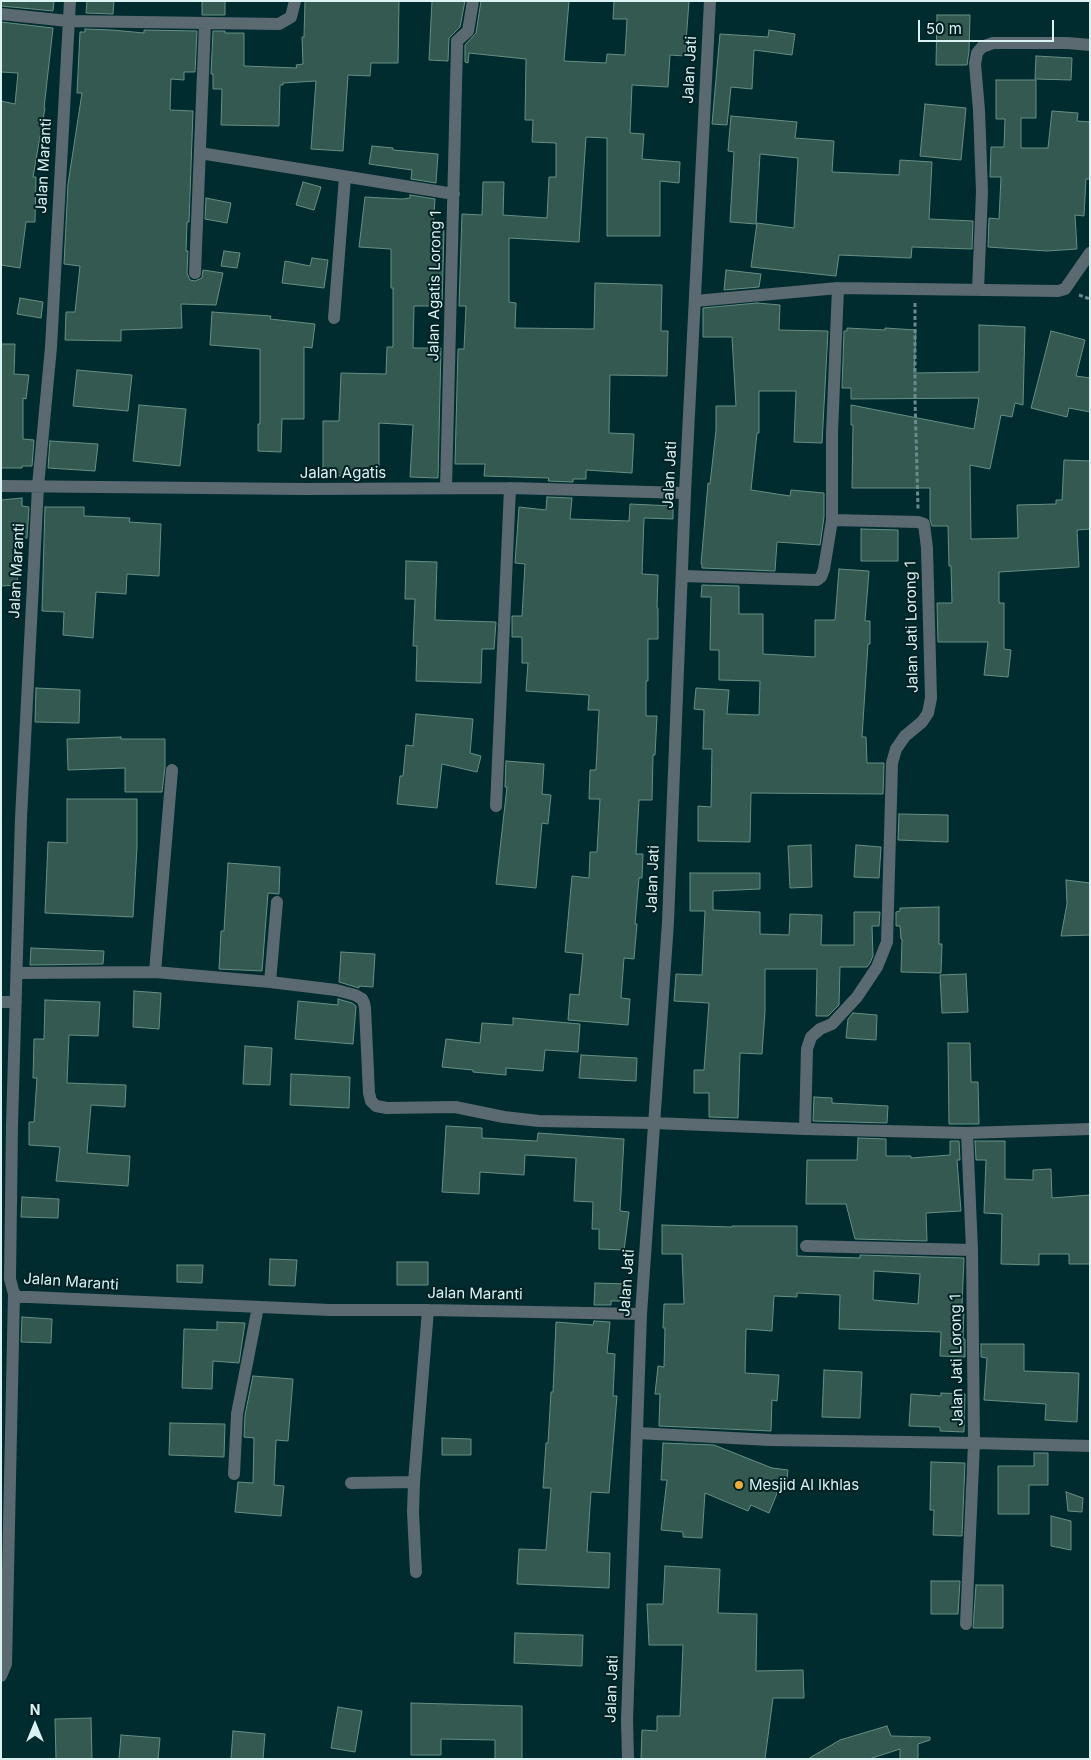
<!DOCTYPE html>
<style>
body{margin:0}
#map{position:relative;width:1091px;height:1760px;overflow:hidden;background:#002c2f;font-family:Inter,sans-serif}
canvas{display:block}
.frame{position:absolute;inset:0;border:2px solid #dbf2f3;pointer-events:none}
.north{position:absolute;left:10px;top:1700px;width:50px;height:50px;-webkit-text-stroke:4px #012123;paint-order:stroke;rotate:0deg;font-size:14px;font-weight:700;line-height:20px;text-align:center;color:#dbf2f3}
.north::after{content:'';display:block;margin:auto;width:18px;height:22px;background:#dbf2f3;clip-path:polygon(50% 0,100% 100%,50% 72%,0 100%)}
.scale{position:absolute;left:918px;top:20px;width:136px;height:22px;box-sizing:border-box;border:2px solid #dbf2f3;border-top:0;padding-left:6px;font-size:15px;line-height:18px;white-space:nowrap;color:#dbf2f3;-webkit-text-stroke:4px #012123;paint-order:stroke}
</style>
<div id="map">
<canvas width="1091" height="1760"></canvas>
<div class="frame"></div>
<div class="north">N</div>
<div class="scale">50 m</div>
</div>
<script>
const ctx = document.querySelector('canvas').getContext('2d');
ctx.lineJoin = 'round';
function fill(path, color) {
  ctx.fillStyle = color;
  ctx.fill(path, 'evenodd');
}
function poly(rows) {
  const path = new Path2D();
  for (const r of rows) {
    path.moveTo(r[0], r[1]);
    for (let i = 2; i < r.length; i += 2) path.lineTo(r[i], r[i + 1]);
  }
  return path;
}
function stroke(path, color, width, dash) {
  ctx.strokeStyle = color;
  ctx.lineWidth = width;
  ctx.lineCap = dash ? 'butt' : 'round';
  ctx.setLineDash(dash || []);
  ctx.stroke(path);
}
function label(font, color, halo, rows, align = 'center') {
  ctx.font = font + ' Inter,sans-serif';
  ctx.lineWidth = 4;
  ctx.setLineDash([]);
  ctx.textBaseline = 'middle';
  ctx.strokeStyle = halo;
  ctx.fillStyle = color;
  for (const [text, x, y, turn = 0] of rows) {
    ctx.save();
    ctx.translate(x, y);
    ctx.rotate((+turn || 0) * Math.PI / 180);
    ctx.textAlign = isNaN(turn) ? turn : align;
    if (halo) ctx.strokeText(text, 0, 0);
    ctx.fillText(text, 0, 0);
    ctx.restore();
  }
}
const building = poly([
 [1,1,54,1,53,11,1,6,1,1],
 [87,1,114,1,113,14,86,13,87,1],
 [202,1,225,1,225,15,202,15,202,1],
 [305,1,399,1,398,63,371,63,370,76,348,75,343,151,311,149,316,81,283,83,283,85,280,85,279,126,221,125,222,89,213,89,213,74,211,74,213,31,225,31,225,33,244,33,244,66,297,68,296,65,303,64,302,37,304,37,305,1],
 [432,1,465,1,460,27,449,38,448,61,429,60,432,1],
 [481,1,569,1,564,61,606,63,607,54,625,55,627,19,613,19,614,1,689,1,685,56,670,55,668,87,632,85,630,133,644,134,642,159,680,162,679,183,660,181,660,236,607,236,607,138,586,137,579,242,509,238,509,302,516,303,515,328,594,329,595,283,662,285,661,331,668,331,667,376,610,375,609,433,634,434,632,473,586,470,586,479,573,479,573,482,548,481,549,478,484,476,485,464,455,464,458,349,464,349,466,306,459,306,462,214,482,215,483,182,504,182,503,215,547,218,549,177,556,177,556,143,532,142,533,120,525,120,526,59,469,53,468,63,465,62,465,45,476,33,481,1],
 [937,15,970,15,969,51,967,65,936,65,937,15],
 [1,22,53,28,44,108,45,108,33,177,36,177,35,222,26,222,20,268,1,265,1,101,15,104,18,73,1,72,1,22],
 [85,29,112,30,144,33,144,30,197,31,195,72,184,72,184,80,171,79,170,110,193,111,189,222,187,222,186,251,188,251,187,273,190,280,195,281,202,278,203,270,223,273,216,305,181,304,182,328,121,330,121,341,65,340,66,312,75,312,80,266,64,264,68,184,82,93,77,93,80,32,85,32,85,29],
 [769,30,795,34,792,55,754,50,752,89,731,87,727,125,712,124,720,34,768,37,769,30],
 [1036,56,1072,58,1071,80,1035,79,1036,56],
 [996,80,1036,80,1036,118,1021,118,1021,148,1048,148,1052,111,1078,113,1077,121,1090,122,1090,179,1086,179,1084,216,1075,215,1077,249,1047,251,988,247,989,218,999,219,1001,177,990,177,991,147,1004,147,1005,119,996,119,996,80],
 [925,104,966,108,961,160,920,156,925,104],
 [731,116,797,122,795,138,834,141,832,172,899,175,900,160,932,162,929,219,973,221,972,249,912,247,911,258,839,255,836,276,751,267,757,223,794,228,798,158,760,154,756,224,730,222,734,152,728,151,731,116],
 [372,146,393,148,393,150,438,154,436,183,411,179,412,170,369,164,372,146],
 [303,182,321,187,314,210,296,205,303,182],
 [410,195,435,199,433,229,444,230,442,306,414,306,413,348,441,348,438,478,410,477,413,425,379,423,379,476,323,476,323,421,339,421,341,373,386,374,387,347,393,347,393,288,391,288,391,249,359,247,365,197,402,199,410,198,410,195],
 [206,198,231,203,227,223,205,219,206,198],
 [224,251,240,253,237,268,221,266,224,251],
 [312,258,328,260,324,288,282,283,285,261,310,266,312,258],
 [726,270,761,274,759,287,724,290,726,270],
 [20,298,43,302,41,318,17,314,20,298],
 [757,303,780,305,779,330,828,331,822,443,794,442,796,391,759,391,759,433,757,433,751,490,790,496,791,490,824,493,824,517,820,545,777,542,775,571,702,568,702,564,701,564,708,483,710,484,716,430,716,406,736,406,732,337,703,337,703,308,757,303],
 [212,312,271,316,270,319,315,324,312,348,304,347,304,419,282,419,281,452,258,451,258,424,260,424,260,349,210,345,212,312],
 [979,325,1025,327,1023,405,1015,403,1012,417,1001,415,990,469,970,465,971,539,1018,538,1017,505,1056,504,1056,500,1062,500,1064,460,1090,461,1090,529,1077,530,1079,567,999,572,999,603,1004,603,1004,649,1011,650,1008,677,984,675,988,642,938,642,937,603,952,603,951,566,949,566,948,526,932,526,930,519,930,488,852,488,853,425,851,425,851,405,974,429,979,398,851,399,851,388,842,388,844,331,847,331,847,328,885,330,885,328,916,330,914,373,979,372,979,325],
 [1051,331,1085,340,1076,376,1090,378,1090,412,1069,408,1067,417,1031,408,1051,331],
 [1,344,15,344,14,374,29,375,26,399,23,398,23,439,34,440,32,466,22,466,22,468,1,468,1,344],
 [77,370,132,375,128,411,73,406,77,370],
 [139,405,186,409,180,466,133,461,139,405],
 [50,441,98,444,95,471,48,468,50,441],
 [547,497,572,498,570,519,629,521,630,504,673,506,673,519,644,518,642,574,658,575,657,608,658,608,658,639,648,639,648,681,646,681,646,716,657,716,655,755,653,755,652,800,639,800,636,854,643,854,642,878,639,878,635,924,637,924,634,959,624,958,621,998,630,999,628,1025,568,1020,570,994,579,995,583,954,565,952,572,876,589,878,590,852,597,852,600,799,589,799,590,770,596,770,599,710,588,710,589,695,526,691,528,663,522,663,522,637,512,637,512,616,522,616,525,564,515,563,519,507,546,510,547,497],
 [22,498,22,506,29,507,27,538,14,539,18,585,1,586,1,500,22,498],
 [45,507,84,507,84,516,130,518,129,522,161,524,159,576,127,574,126,594,96,592,93,638,63,635,64,612,42,611,45,507],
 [861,529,898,530,898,561,861,561,861,529],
 [406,561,437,562,435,620,496,622,494,649,482,649,481,683,416,681,417,646,413,646,415,599,405,599,406,561],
 [839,569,869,571,865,621,870,621,870,644,868,644,862,737,866,737,867,763,884,763,883,794,751,793,750,842,698,841,698,806,711,807,712,749,703,749,704,710,694,709,696,688,729,690,727,714,759,715,760,681,719,680,719,650,710,650,711,597,701,597,702,585,739,586,739,614,763,614,763,654,815,657,815,620,835,620,839,569],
 [36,688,80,690,79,723,35,722,36,688],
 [416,714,473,719,470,753,481,756,477,772,442,764,437,808,397,804,400,776,403,776,406,745,413,746,416,714],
 [121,737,121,739,165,739,165,767,162,792,125,792,125,768,68,770,67,739,121,737],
 [506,761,544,764,542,794,551,795,548,824,542,823,536,888,496,884,507,787,505,787,506,761],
 [67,799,137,799,137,847,133,917,45,913,48,842,67,843,67,799],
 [899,814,948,815,948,842,898,840,899,814],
 [811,845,812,887,790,888,788,846,811,845],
 [856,845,881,847,879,878,854,877,856,845],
 [228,863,280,867,279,894,268,893,262,971,219,969,221,931,224,931,228,863],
 [690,873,760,873,760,889,713,891,713,910,760,912,760,934,789,935,790,914,822,915,821,945,854,945,854,912,880,912,879,926,872,926,873,956,870,963,867,967,840,967,839,1005,828,1016,816,1016,817,969,765,969,765,1011,762,1054,740,1053,738,1118,709,1117,709,1093,694,1093,694,1070,704,1070,709,1003,674,1001,676,974,702,975,705,911,690,911,690,873],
 [1066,880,1090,883,1090,935,1061,936,1067,904,1066,880],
 [939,907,939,944,942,944,941,973,901,972,902,939,901,939,900,926,896,926,896,912,900,911,900,908,939,907],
 [31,948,104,951,103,964,30,965,31,948],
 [341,952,375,954,373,987,359,986,359,988,339,982,341,952],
 [966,974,968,1012,942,1013,940,975,966,974],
 [134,991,161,993,159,1029,133,1027,134,991],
 [338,999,352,1003,356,1006,353,1044,295,1039,298,1001,338,1005,338,999],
 [45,1000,100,1002,98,1036,69,1035,67,1083,126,1085,125,1107,91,1105,87,1153,130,1156,128,1186,56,1181,60,1147,29,1145,29,1122,34,1122,37,1078,33,1078,34,1039,44,1039,45,1000],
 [853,1013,877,1015,876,1040,846,1038,848,1019,853,1013],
 [513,1018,580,1024,578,1052,545,1050,543,1071,506,1068,506,1075,473,1072,473,1070,442,1067,446,1039,480,1043,482,1023,513,1025,513,1018],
 [948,1043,970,1043,971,1082,978,1082,979,1124,949,1124,948,1043],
 [245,1046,272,1048,270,1085,243,1084,245,1046],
 [581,1055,637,1058,636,1081,579,1078,581,1055],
 [291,1074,350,1077,349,1108,290,1105,291,1074],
 [814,1097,832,1098,832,1103,888,1106,887,1123,813,1121,814,1097],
 [446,1126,482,1128,482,1138,537,1141,538,1133,624,1139,620,1211,629,1212,624,1250,599,1249,599,1229,592,1229,593,1202,574,1201,576,1158,525,1155,524,1175,480,1172,479,1194,442,1192,446,1126],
 [858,1138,886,1139,886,1156,911,1156,911,1158,950,1155,950,1141,959,1141,960,1160,957,1160,961,1211,926,1213,927,1241,855,1239,846,1204,806,1204,807,1160,857,1160,858,1138],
 [975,1141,1005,1141,1005,1179,1033,1180,1033,1170,1051,1169,1052,1198,1090,1195,1090,1264,1069,1264,1069,1254,1039,1254,1039,1265,1001,1264,1002,1214,984,1213,986,1160,976,1160,975,1141],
 [22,1197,59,1199,58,1218,21,1217,22,1197],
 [662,1225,732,1227,732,1226,797,1226,797,1256,860,1258,860,1255,964,1258,962,1306,964,1306,963,1339,965,1339,965,1357,940,1356,941,1332,839,1329,840,1295,797,1293,797,1297,774,1296,772,1331,746,1329,745,1373,779,1375,777,1401,772,1400,771,1431,659,1426,660,1394,655,1394,658,1366,664,1367,665,1328,663,1328,664,1304,684,1304,682,1254,662,1254,662,1225],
 [874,1271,920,1274,918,1304,873,1300,874,1271],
 [270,1259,297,1260,295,1286,269,1285,270,1259],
 [397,1262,428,1262,428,1285,397,1285,397,1262],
 [177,1265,203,1265,202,1283,177,1282,177,1265],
 [595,1283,627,1284,626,1301,611,1301,611,1305,594,1305,595,1283],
 [22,1317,52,1319,51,1343,21,1342,22,1317],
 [594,1321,610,1322,607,1353,615,1354,613,1396,617,1396,609,1493,591,1492,587,1552,610,1553,609,1588,517,1584,519,1549,546,1550,551,1488,543,1488,546,1443,548,1443,551,1392,553,1392,556,1322,593,1325,594,1321],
 [217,1322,245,1323,239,1363,213,1361,212,1389,182,1388,184,1329,217,1330,217,1322],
 [981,1344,1024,1344,1024,1371,1079,1373,1077,1422,1045,1420,1046,1404,984,1400,987,1358,981,1357,981,1344],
 [824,1370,862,1372,860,1418,822,1417,824,1370],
 [253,1376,293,1379,288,1441,276,1440,274,1485,284,1486,281,1516,235,1512,238,1482,253,1483,254,1438,244,1437,245,1415,253,1376],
 [941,1393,965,1394,964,1432,940,1431,940,1427,909,1426,911,1394,941,1396,941,1393],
 [170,1423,225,1424,224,1457,169,1455,170,1423],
 [442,1438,471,1439,471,1455,442,1455,442,1438],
 [663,1443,714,1445,772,1468,788,1470,786,1487,780,1486,769,1513,751,1505,748,1511,705,1493,702,1538,683,1537,683,1532,661,1530,667,1480,661,1480,663,1443],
 [1034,1453,1048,1453,1048,1485,1029,1485,1029,1514,998,1514,998,1466,1034,1466,1034,1453],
 [931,1462,965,1463,962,1536,933,1535,934,1510,930,1510,931,1462],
 [1066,1492,1083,1498,1082,1512,1068,1511,1066,1492],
 [1051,1516,1071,1521,1071,1550,1051,1546,1051,1516],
 [665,1566,720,1569,718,1613,757,1614,756,1671,803,1670,804,1698,773,1698,765,1759,641,1759,642,1730,657,1731,657,1716,680,1716,683,1645,649,1645,647,1604,663,1604,665,1566],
 [931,1581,960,1581,958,1614,931,1614,931,1581],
 [976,1585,1003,1585,1003,1628,973,1628,976,1585],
 [515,1633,583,1635,582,1666,514,1663,515,1633],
 [411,1703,522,1706,522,1759,495,1759,495,1740,441,1739,441,1755,411,1755,411,1703],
 [338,1707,362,1711,355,1752,331,1748,338,1707],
 [91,1718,92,1759,56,1759,55,1719,91,1718],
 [887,1726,891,1736,930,1737,930,1740,918,1744,918,1759,900,1759,900,1749,869,1759,808,1759,840,1740,887,1726],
 [233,1731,265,1734,263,1759,231,1759,233,1731],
 [121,1735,160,1738,158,1759,119,1759,121,1735]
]);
const path = poly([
 [1079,295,1090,299],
 [915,303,915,399,918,509]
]);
const minor = poly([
 [70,1,51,347,38,486,21,818,12,1125,10,1279,14,1294,19,1297,29,1297,330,1310,428,1310,641,1314],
 [1,14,68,21,279,24,291,17,295,1],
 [200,153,454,194],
 [195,273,205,23],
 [978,290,982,192,979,110,975,64,977,53,982,47,993,43,1068,43,1090,45],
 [695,301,838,288,1058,291,1065,289,1090,253],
 [334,318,345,177],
 [1,486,305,489,510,488,685,493],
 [446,488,457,45,457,41,468,31,473,1],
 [682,576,817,580,821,577,824,569,832,520],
 [496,806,510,488],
 [155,972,172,770],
 [17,973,155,972,270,982,336,990,355,995,362,999,364,1003,365,1008,369,1093,371,1101,376,1106,387,1108,455,1107,504,1117,539,1121,654,1123],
 [270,982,277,902],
 [1,1002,16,1002],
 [805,1129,807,1049,811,1037,820,1029,832,1024,857,997,877,967,887,942,892,763,896,749,905,736,922,722,928,713,931,698,927,548,924,524,918,522,832,520,832,433,838,288],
 [806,1246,972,1250],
 [637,1433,770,1440,974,1443,972,1250,967,1133],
 [234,1474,237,1414,258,1307],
 [351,1483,414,1482],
 [416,1572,413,1512,414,1482,428,1310],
 [966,1624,974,1443,1090,1446],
 [1,1676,6,1664,14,1294]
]);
const tertiary = poly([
 [654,1123,805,1129,967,1133,1090,1129],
 [628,1759,627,1720,641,1314,668,922,685,493,710,1]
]);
const markers = [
 [739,1485,5,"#ebaa39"]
];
const streetNames = [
 ["Jalan Jati",690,70,-87],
 ["Jalan Maranti",44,166,-87],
 ["Jalan Agatis Lorong 1",435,286,-89],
 ["Jalan Agatis",343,473],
 ["Jalan Jati",670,475,-87],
 ["Jalan Maranti",17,571,-87],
 ["Jalan Jati Lorong 1",912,627,-91],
 ["Jalan Jati",653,879,-88],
 ["Jalan Maranti",71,1282,4],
 ["Jalan Jati",627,1283,-86],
 ["Jalan Maranti",475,1294,1],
 ["Jalan Jati Lorong 1",957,1360,-91],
 ["Jalan Jati",612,1689,-88]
];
const poiNames = [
 ["Mesjid Al Ikhlas",749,1485]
];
fill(building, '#335950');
stroke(building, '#678f84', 1);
stroke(path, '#698b8d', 3, [4, 2.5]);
stroke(minor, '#5a6a70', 12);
stroke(tertiary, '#5a6a70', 12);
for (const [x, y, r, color] of markers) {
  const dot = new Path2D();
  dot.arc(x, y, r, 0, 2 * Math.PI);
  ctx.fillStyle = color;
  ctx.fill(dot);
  stroke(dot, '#012123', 2);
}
label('15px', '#dbf2f3', '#012123', streetNames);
label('15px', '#dbf2f3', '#012123', poiNames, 'left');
</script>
